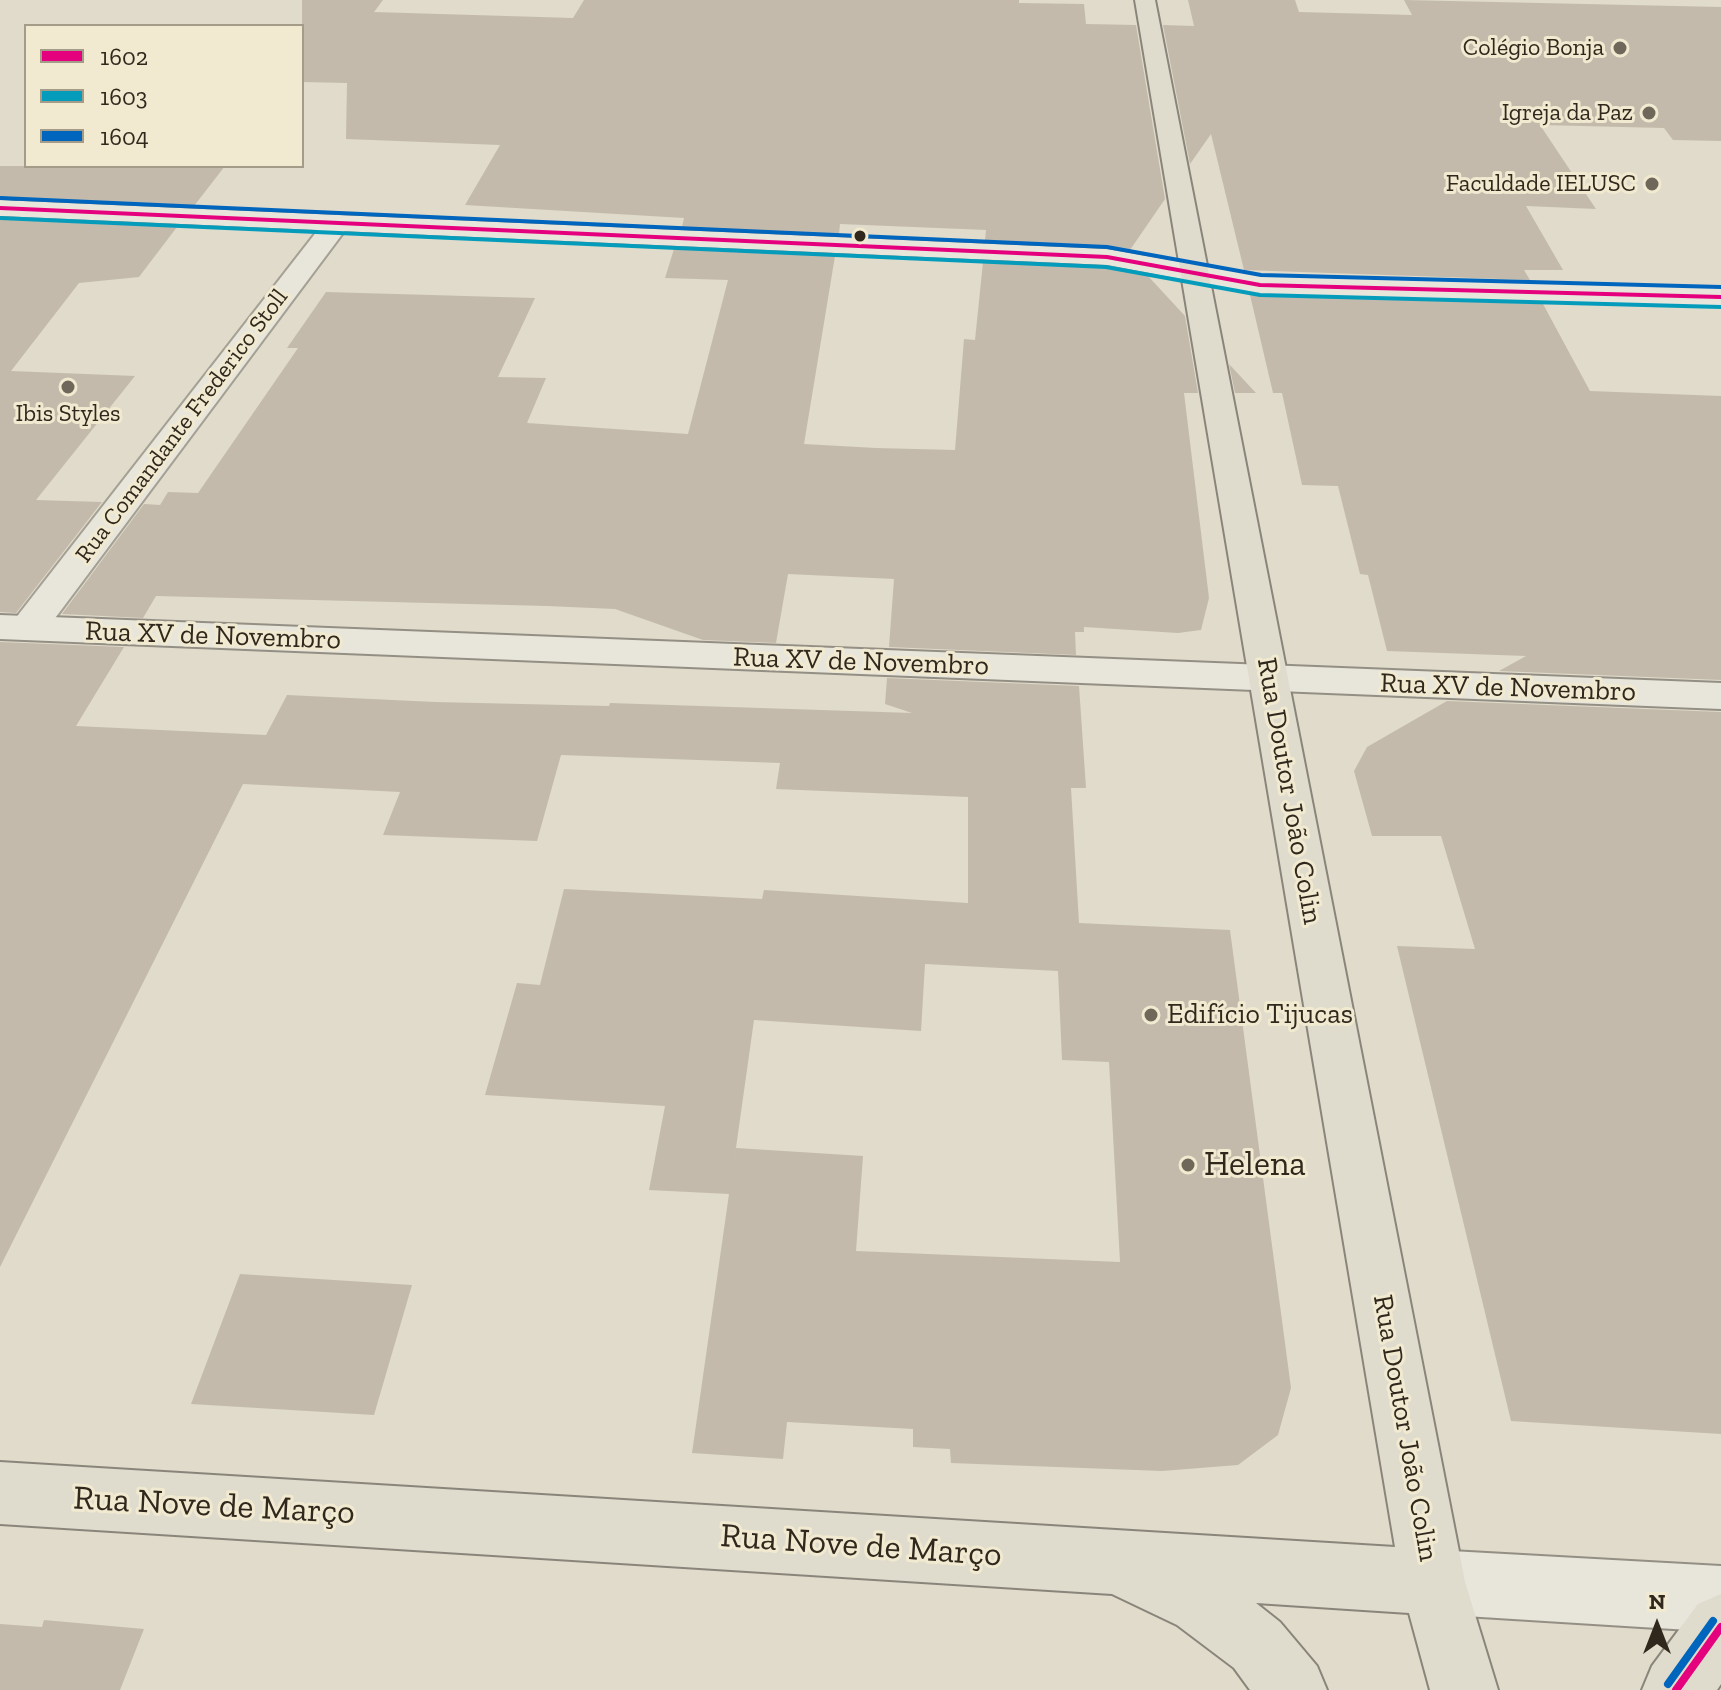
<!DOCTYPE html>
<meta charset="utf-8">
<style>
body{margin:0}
#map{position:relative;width:1721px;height:1690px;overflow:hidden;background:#e0dbca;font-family:"Zilla Slab",serif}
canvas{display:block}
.legend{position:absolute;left:24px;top:24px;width:280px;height:144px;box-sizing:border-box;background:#f1ead0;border:2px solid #a49c88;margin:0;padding:10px 14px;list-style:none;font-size:24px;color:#31281d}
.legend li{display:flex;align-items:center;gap:16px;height:40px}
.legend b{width:40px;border:2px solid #a49c88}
.north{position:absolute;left:1617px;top:1586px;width:80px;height:80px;-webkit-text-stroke:6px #f1ead0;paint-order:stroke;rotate:0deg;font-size:22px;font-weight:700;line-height:32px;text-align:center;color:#31281d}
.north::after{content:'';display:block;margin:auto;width:28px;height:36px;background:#31281d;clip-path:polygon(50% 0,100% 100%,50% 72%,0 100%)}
</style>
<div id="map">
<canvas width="1721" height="1690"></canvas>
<ul class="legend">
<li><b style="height:10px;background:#e5007d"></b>1602</li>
<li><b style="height:10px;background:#059cbc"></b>1603</li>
<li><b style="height:10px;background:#0065bd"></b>1604</li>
</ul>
<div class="north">N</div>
</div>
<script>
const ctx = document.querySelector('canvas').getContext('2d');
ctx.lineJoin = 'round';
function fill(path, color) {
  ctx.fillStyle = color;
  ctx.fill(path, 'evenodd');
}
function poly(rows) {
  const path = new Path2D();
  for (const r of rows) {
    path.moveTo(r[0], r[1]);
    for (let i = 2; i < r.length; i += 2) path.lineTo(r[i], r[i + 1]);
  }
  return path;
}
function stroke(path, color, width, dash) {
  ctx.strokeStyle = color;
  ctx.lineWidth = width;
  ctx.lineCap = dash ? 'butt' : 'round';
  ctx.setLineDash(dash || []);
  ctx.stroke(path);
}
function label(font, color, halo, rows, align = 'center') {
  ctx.font = font + ' "Zilla Slab",serif';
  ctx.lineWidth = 6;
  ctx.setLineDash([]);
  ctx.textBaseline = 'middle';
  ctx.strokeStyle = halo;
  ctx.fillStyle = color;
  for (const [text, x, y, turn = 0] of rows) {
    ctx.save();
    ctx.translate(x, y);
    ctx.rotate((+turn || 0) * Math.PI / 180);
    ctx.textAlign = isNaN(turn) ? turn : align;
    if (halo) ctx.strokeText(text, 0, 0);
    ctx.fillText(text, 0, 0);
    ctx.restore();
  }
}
const building = poly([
 [302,0,383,0,374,12,573,18,584,0,1019,0,1019,3,1084,4,1086,24,1136,25,1165,199,1130,250,1107,246,985,241,986,230,840,224,839,234,682,227,684,218,465,205,500,145,346,139,347,83,302,82],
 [1188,0,1295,0,1299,12,1412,15,1404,0,1721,7,1721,141,1673,140,1664,128,1540,125,1596,209,1526,206,1563,270,1524,270,1530,280,1244,270,1211,134,1190,164,1163,25,1194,26],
 [0,166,225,166,194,206,0,197],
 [0,219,177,227,139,277,79,283,11,371,135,376,36,500,102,502,16,613,0,612],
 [674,249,835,256,804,444,876,448,955,450,964,339,975,340,983,262,1107,268,1148,276,1185,316,1198,393,1184,393,1209,598,1201,630,1178,633,1084,627,1084,632,1075,632,1076,655,889,647,894,579,788,574,776,643,703,640,615,609,547,606,156,596,143,618,62,614,144,504,160,505,168,492,198,493,298,348,287,348,326,292,535,298,498,377,546,378,527,423,688,434,728,280,665,278],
 [1250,295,1543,304,1590,391,1721,396,1721,680,1499,671,1526,656,1387,651,1368,575,1360,574,1338,486,1302,485,1282,393,1273,393],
 [1229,364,1256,393,1235,393],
 [0,642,124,647,76,726,266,735,287,695,435,702,609,706,610,703,912,713,885,704,887,678,1079,686,1086,788,1071,788,1079,923,1230,930,1291,1388,1278,1435,1238,1465,1162,1471,951,1463,950,1449,913,1447,913,1429,787,1422,783,1459,692,1453,729,1194,649,1190,665,1106,485,1095,517,983,540,985,564,889,762,899,764,890,968,903,968,797,776,789,780,763,561,755,537,841,383,835,400,792,243,784,0,1267],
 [925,964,1058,971,1062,1060,1109,1062,1120,1262,856,1251,863,1156,736,1148,733,1169,754,1020,921,1031],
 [1447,701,1721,712,1721,1434,1511,1421,1397,946,1475,949,1441,836,1372,836,1354,771,1367,747],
 [240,1274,412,1285,374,1415,191,1404],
 [44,1620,144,1629,120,1690,0,1690,0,1624,42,1627]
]);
const street = poly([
 [337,215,346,217,350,223,346,229,41,637,28,640,15,637,9,628,15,619,328,217,337,215]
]);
const secondary = poly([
 [0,200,1107,249,1260,276,1721,288,1721,306,1260,294,1107,265,0,216,0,200],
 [0,615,1721,683,1721,709,0,639,0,615],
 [1433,1550,1721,1566,1721,1632,1433,1614,1410,1605,1401,1582,1410,1559,1433,1550]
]);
const primary = poly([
 [1135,0,1155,0,1465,1582,1498,1690,1430,1690,1409,1613,1256,1603,1280,1622,1317,1666,1327,1690,1250,1690,1234,1668,1177,1625,1112,1594,0,1524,0,1462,1395,1547,1135,0],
 [1721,1594,1721,1684,1717,1690,1642,1690,1652,1666,1698,1604,1721,1594]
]);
const bus1Far1 = poly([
 [0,208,1107,257,1260,285,1721,297]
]);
const bus1 = poly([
 [1676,1690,1721,1627]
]);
const bus2 = poly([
 [0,218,1106,267,1260,295,1721,307]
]);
const bus3Far2 = poly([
 [0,198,17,199]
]);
const bus3Far1 = poly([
 [0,198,1107,247,1261,275,1721,287]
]);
const bus3 = poly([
 [1668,1684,1713,1621]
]);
const markers = [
 [1620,48,8,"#6e675a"],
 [1649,113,8,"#6e675a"],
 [1652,184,8,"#6e675a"],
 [860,236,7,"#31281d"],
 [68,387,8,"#6e675a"],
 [1151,1015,8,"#6e675a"],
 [1188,1165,8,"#6e675a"]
];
const farPoinames = [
 ["Colégio Bonja",1604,48],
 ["Igreja da Paz",1633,113],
 ["Faculdade IELUSC",1636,184],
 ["Ibis Styles",68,414,"center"]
];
const farStreetnames = [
 ["Rua Comandante Frederico Stoll",182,426,-53]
];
const streetNames = [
 ["Rua XV de Novembro",213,636,2],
 ["Rua XV de Novembro",861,662,2],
 ["Rua XV de Novembro",1508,688,2],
 ["Rua Doutor João Colin",1289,791,80],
 ["Rua Doutor João Colin",1405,1428,80]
];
const poiNames = [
 ["Edifício Tijucas",1167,1015]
];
const nearPoinames = [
 ["Helena",1204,1165]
];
const nearStreetnames = [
 ["Rua Nove de Março",214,1506,3],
 ["Rua Nove de Março",861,1546,4]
];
fill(building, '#c3baab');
stroke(street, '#a5a094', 4);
stroke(secondary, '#948f84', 4);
stroke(primary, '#8a857a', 4);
fill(street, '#e8e5db');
fill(secondary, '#e8e5db');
fill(primary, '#dfdbcd');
stroke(bus1Far1, '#e5007d', 4);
stroke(bus1, '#e5007d', 8);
stroke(bus2, '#059cbc', 4);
stroke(bus3Far2, '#0065bd', 3);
stroke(bus3Far1, '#0065bd', 4);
stroke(bus3, '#0065bd', 8);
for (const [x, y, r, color] of markers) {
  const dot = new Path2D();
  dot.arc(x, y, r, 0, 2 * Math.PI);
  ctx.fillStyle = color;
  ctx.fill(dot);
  stroke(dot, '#f1ead0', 3);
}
label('24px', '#31281d', '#f1ead0', farPoinames, 'right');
label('24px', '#31281d', '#f1ead0', farStreetnames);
label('28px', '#31281d', '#f1ead0', streetNames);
label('28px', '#31281d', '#f1ead0', poiNames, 'left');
label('34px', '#31281d', '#f1ead0', nearPoinames, 'left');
label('34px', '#31281d', '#f1ead0', nearStreetnames);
</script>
